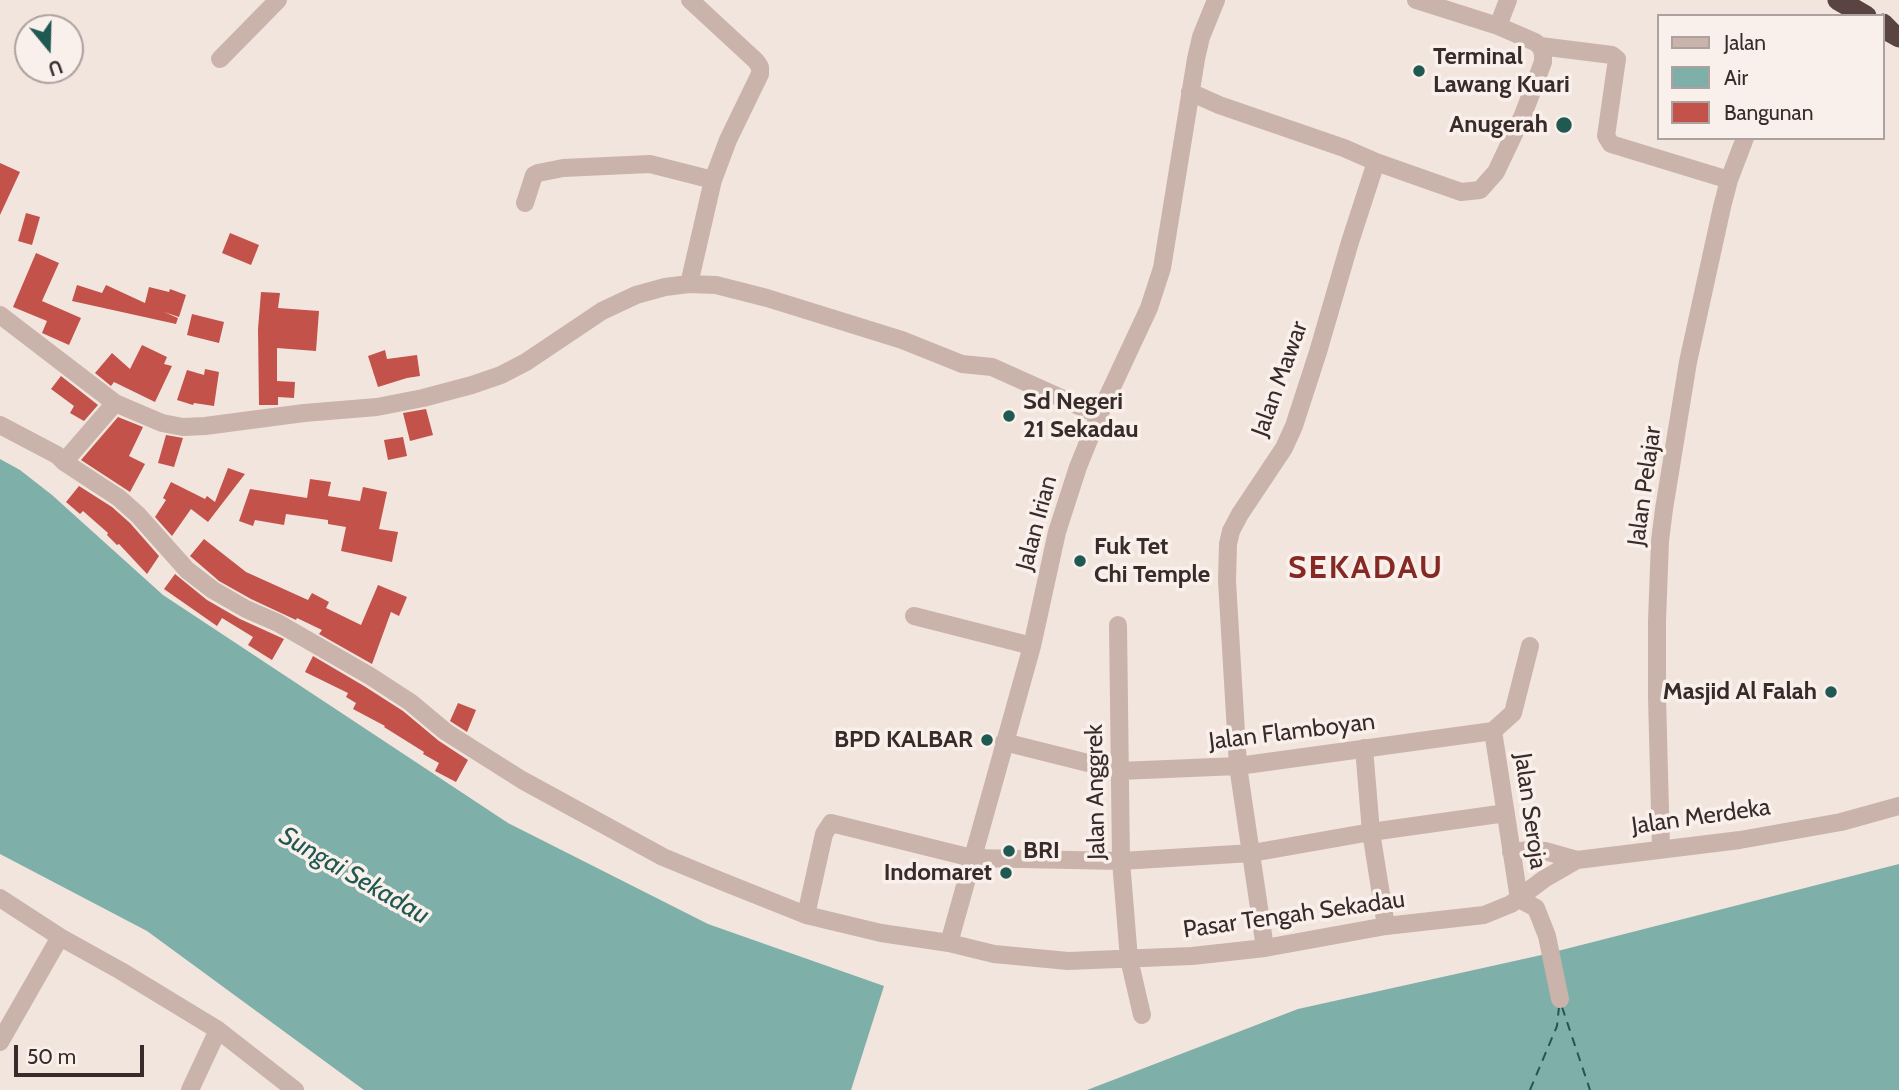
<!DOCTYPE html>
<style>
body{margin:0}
#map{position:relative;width:1899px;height:1090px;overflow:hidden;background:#f2e5de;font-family:Cabin,sans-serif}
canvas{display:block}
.legend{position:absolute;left:1657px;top:14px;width:228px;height:126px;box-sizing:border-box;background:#faf0eb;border:2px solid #aca19e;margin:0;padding:9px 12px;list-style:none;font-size:21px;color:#382b2a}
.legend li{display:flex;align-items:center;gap:14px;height:35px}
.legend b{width:35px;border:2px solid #aca19e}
.north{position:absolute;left:14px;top:14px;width:70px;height:70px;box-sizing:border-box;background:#faf0eb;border:2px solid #aca19e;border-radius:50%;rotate:161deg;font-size:19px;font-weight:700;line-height:28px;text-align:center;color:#382b2a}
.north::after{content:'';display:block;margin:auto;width:24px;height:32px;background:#205952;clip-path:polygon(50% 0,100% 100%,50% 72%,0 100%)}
.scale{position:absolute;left:14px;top:1045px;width:130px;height:32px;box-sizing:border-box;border:4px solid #382b2a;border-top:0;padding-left:9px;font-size:21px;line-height:24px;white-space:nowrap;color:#382b2a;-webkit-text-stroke:5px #faf0eb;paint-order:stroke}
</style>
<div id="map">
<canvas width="1899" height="1090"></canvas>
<ul class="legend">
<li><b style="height:9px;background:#cab3aa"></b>Jalan</li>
<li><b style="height:19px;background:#7eafa8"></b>Air</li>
<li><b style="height:19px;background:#c3524b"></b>Bangunan</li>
</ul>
<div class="north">U</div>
<div class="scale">50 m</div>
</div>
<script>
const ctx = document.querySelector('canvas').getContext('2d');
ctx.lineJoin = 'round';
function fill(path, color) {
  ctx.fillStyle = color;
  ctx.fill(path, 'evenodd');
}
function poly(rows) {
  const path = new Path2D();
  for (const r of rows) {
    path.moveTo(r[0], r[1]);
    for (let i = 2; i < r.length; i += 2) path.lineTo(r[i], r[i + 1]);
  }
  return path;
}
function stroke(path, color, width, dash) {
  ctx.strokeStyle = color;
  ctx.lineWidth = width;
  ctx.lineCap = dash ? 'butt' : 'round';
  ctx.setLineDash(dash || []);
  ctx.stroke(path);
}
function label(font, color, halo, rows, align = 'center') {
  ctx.font = font + ' Cabin,sans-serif';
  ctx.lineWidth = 7;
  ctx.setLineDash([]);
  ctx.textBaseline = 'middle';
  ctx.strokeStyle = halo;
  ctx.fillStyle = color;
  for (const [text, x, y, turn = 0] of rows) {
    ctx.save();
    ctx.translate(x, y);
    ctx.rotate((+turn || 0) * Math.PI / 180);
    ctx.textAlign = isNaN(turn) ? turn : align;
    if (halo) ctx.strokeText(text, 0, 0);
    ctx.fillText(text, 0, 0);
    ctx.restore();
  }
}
const water = poly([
 [0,459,20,470,52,495,163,595,508,823,708,924,884,986,851,1090,364,1090,147,931,0,854],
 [1899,864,1899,1090,1087,1090,1298,1009,1546,954]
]);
const ferry = poly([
 [1562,1007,1590,1090],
 [1530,1090,1557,1026,1559,1007]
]);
const building = poly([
 [0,163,20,172,0,215],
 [26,213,40,217,32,245,18,241],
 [230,233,259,245,251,265,222,253],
 [36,253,59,263,42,301,81,318,69,345,42,333,47,321,13,307],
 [77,285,102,293,106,285,145,303,149,287,169,292,170,289,186,295,179,317,164,312,178,318,176,324,72,301],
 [261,292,280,293,278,308,319,311,316,351,277,348,277,381,295,382,294,398,278,397,278,405,259,405,258,329],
 [192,314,224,322,219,343,187,335],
 [142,345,167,357,164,364,172,366,155,402,114,382,111,386,95,373,112,353,130,369],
 [385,350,387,359,417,355,420,376,407,378,378,387,368,356],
 [205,369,219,372,214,406,194,403,193,405,177,400,187,370,204,375],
 [61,376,98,405,84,421,70,413,74,406,51,389],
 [426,409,433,435,410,441,403,413],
 [118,417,143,427,129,456,145,464,130,492,81,460],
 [166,435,183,438,174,467,158,463],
 [403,437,407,456,388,460,384,440],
 [228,468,245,474,208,522,191,509,172,536,155,517,166,500,163,498,171,482,205,499,207,496,215,502],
 [310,479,331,482,328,496,360,501,363,487,387,492,379,529,398,532,392,562,341,551,346,527,328,524,328,520,286,514,284,525,255,520,253,526,239,521,250,489,307,498],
 [79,486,112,507,130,523,159,556,147,574,119,544,117,545,107,535,108,533,83,511,80,514,66,502],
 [204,539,246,572,308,600,312,593,329,602,326,608,361,625,378,585,407,597,399,616,391,612,372,664,319,634,322,630,297,618,296,620,251,599,219,581,190,556],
 [175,574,207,600,240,619,284,639,272,660,248,645,253,637,222,618,217,626,164,589],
 [313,656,364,686,403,711,439,741,468,760,456,782,435,771,439,763,423,754,424,752,384,727,385,726,353,709,356,703,346,697,348,693,305,672],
 [458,703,476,710,467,732,450,721]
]);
const minor = poly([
 [1416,0,1498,26],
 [1540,46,1612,55,1617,59,1606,136,1611,144,1729,180],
 [220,59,278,0],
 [1190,92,1219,105,1344,148,1376,162],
 [525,203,534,175,538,173,563,168,650,164,713,180],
 [689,284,713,180,728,140,760,74,760,67,756,61,690,0],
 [0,315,115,403,162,423,183,427,205,426,304,413,377,407,423,398,472,385,501,375,526,362,602,311,636,295,665,287,689,284,716,285,767,298,902,340,962,364,992,367,1099,415],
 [0,425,57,455,64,462,119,498,138,515,187,570,213,590,246,609,278,623,370,676,410,702,446,732,522,780,663,857,721,881,806,915,881,933,949,943,994,954,1068,961,1192,956,1265,948,1386,926,1484,915,1511,904,1544,879,1577,860,1740,840,1841,822,1899,806],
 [64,462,115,403],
 [914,616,1032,646],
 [1118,625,1121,861,1129,959,1142,1015],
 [1493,731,1519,899],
 [1004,742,1120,771,1238,766,1493,731,1513,713,1530,646],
 [1364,748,1371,832,1386,926],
 [1661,849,1657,697,1657,621,1660,541,1664,509,1688,362,1722,207,1729,180,1745,138],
 [1511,852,1530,850,1545,851,1577,860],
 [0,898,60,937,121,971,218,1030,295,1090],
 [1519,899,1536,908,1547,936,1560,999],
 [806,915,824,834,831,823,972,858,1121,861,1252,853,1371,832,1506,813],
 [949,943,1032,646,1057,532,1078,467,1099,415,1149,308,1162,268,1196,59,1201,37,1216,0],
 [1265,948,1238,766,1227,581,1228,544,1231,531,1240,514,1284,448,1294,426,1318,352,1350,242,1376,162,1461,192,1480,190,1496,172,1523,115,1543,62,1543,53,1540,46,1535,42,1498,26,1508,0],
 [0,1042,60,937],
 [190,1090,218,1030]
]);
const highway = poly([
 [1838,0,1866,16],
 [1883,24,1892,33,1899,37]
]);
const markers = [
 [1419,71,7,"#205952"],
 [1564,125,9,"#205952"],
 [1009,416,7,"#205952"],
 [1080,561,7,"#205952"],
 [1831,692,7,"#205952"],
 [987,740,7,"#205952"],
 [1009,851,7,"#205952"],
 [1006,873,7,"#205952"]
];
const poiNames = [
 ["Terminal",1433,57],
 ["Lawang Kuari",1433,85],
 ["Anugerah",1548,125,"right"],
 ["Sd Negeri",1023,402],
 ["21 Sekadau",1023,430],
 ["Fuk Tet",1094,547],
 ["Chi Temple",1094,575],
 ["Masjid Al Falah",1817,692,"right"],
 ["BPD KALBAR",973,740,"right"],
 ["BRI",1023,851],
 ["Indomaret",992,873,"right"]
];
const streetNames = [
 ["Jalan Mawar",1280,379,-70],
 ["Jalan Pelajar",1645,486,-82],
 ["Jalan Irian",1037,523,-75],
 ["Jalan Flamboyan",1292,732,-7],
 ["Jalan Anggrek",1096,792,-91],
 ["Jalan Seroja",1530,811,82],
 ["Jalan Merdeka",1701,817,-8],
 ["Pasar Tengah Sekadau",1294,915,-8]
];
const waterNames = [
 ["Sungai Sekadau",354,876,30]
];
const districtNames = [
 ["SEKADAU",1366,569]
];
fill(water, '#7eafa8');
stroke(ferry, '#205952', 2, [9, 7]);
fill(building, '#c3524b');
stroke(minor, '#cab3aa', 18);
stroke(highway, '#594441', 21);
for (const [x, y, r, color] of markers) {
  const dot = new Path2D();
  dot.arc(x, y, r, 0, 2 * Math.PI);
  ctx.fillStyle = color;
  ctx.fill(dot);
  stroke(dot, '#faf0eb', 2.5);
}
label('bold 24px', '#382b2a', '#faf0eb', poiNames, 'left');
label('24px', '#382b2a', '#faf0eb', streetNames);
label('italic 26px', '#205952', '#faf0eb', waterNames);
ctx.letterSpacing = '2px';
label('bold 32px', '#852924', '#faf0eb', districtNames);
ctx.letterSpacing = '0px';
</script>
